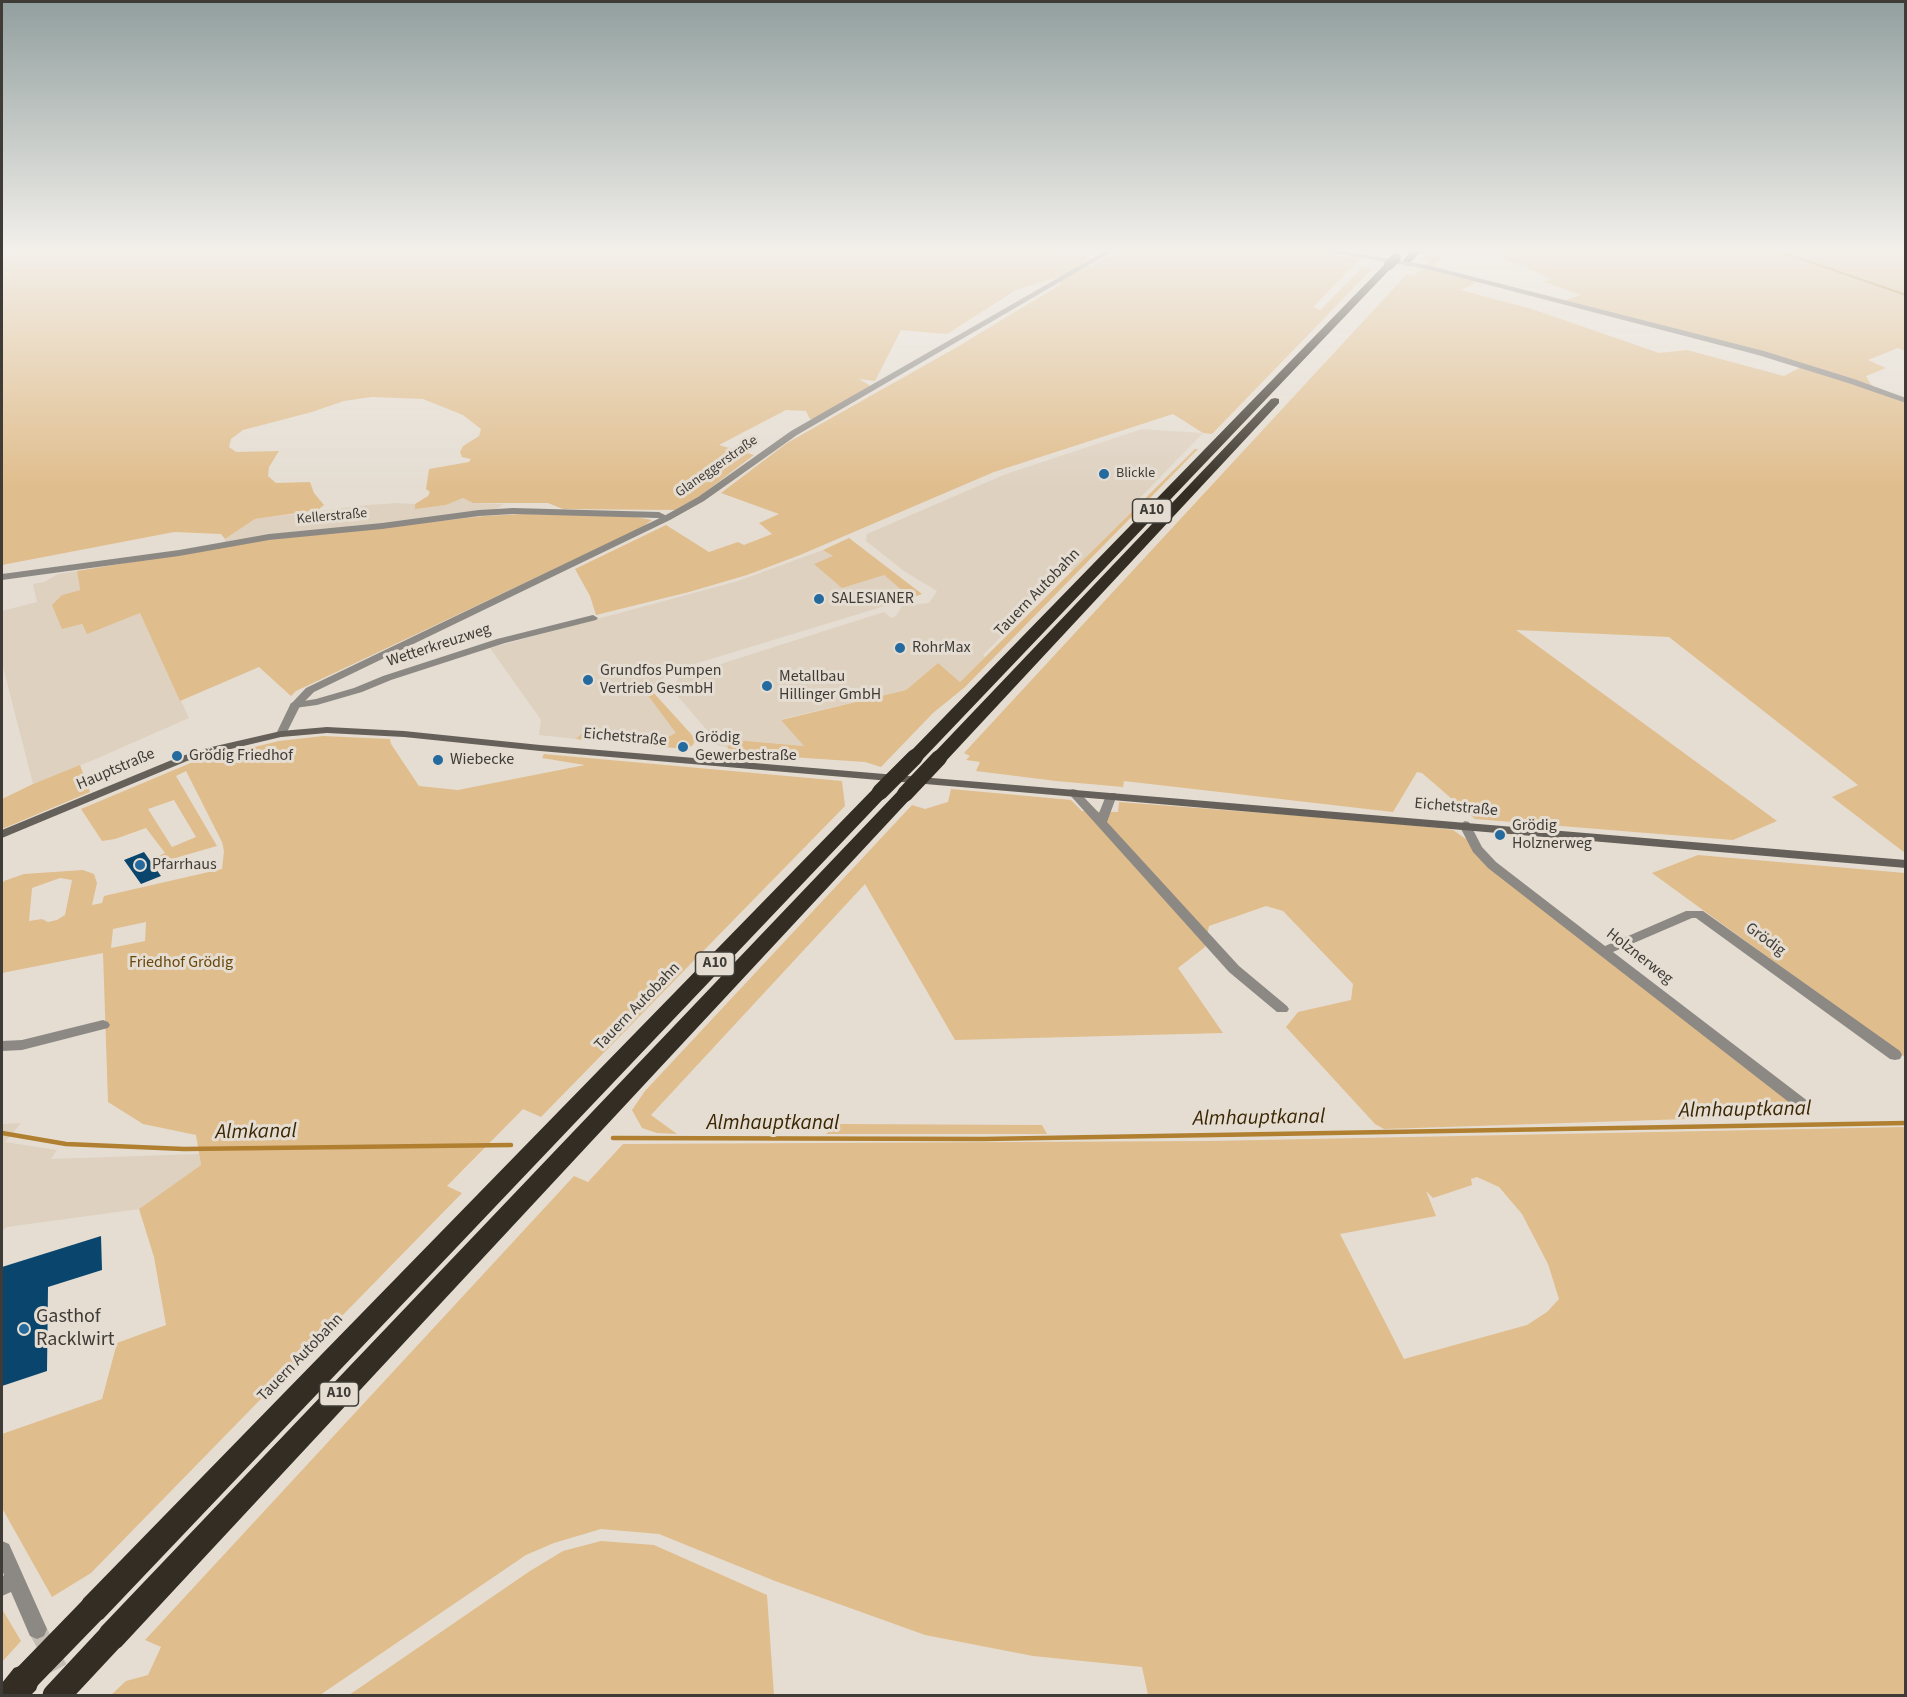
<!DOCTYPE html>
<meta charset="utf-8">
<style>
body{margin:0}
#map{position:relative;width:1907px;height:1697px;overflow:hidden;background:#e5ddd2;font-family:"Source Sans 3",sans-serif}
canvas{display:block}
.frame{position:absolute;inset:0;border:3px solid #3f3c38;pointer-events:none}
</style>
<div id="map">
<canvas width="1907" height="1697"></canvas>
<div class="frame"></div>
</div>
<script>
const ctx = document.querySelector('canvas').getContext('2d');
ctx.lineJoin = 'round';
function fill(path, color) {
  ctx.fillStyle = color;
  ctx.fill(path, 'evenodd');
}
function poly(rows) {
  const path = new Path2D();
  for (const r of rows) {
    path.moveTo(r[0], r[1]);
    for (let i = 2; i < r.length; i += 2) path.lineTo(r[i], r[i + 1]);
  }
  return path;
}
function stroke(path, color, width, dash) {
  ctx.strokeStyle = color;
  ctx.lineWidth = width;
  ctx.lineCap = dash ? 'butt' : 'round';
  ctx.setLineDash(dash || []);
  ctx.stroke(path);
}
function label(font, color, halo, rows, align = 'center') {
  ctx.font = font + ' "Source Sans 3",sans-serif';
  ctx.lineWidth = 6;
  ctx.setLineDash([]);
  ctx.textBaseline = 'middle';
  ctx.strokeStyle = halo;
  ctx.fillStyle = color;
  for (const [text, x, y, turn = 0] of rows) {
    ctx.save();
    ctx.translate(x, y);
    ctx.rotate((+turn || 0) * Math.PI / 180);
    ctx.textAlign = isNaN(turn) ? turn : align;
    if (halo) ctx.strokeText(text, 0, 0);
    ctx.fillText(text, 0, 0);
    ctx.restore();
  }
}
const built = poly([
 [1142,429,1203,433,1135,503,1138,505,1073,570,1068,569,983,655,985,657,960,682,938,663,906,690,782,719,805,746,737,740,727,747,716,745,712,736,675,693,672,687,680,677,884,612,891,618,896,616,902,606,929,603,937,591,904,571,866,541,867,534,1006,474],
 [463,498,473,503,504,504,485,516,224,547,225,539,255,519,368,505,397,503,415,504,415,508,446,505],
 [823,550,834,556,815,564,884,575,911,598,675,670,663,678,653,693,642,681,641,686,677,733,668,737,582,733,576,739,539,735,541,720,490,648,738,581],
 [77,571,80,590,62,595,87,633,140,613,189,718,91,761,33,784,2,663,2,611,37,602,33,584,44,582,58,574],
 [21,1123,5,1142,57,1150,51,1159,199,1154,201,1165,139,1209,7,1227,2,1231,2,1124]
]);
const green = poly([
 [2,251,1049,251,1090,255,1082,262,1089,267,1118,251,1321,251,1360,259,1313,307,1320,310,1362,268,1371,270,1212,434,1203,433,1173,414,994,472,800,555,747,575,689,592,596,615,590,596,575,569,666,525,709,552,738,542,744,545,772,534,759,523,779,514,721,493,787,443,959,346,1061,284,1058,277,1016,290,947,334,901,330,875,381,859,379,869,385,870,388,815,419,810,419,806,411,786,410,719,445,754,455,697,498,675,510,563,509,548,503,473,503,463,498,446,505,415,509,415,504,428,496,430,492,426,489,429,469,469,462,471,459,462,457,460,452,463,446,479,436,481,429,463,415,423,399,372,397,344,401,312,412,243,430,231,439,229,447,236,452,279,451,269,467,268,476,276,483,310,482,314,493,324,505,318,510,255,519,225,539,221,534,174,532,2,565],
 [1428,251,1448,251,1430,269,1477,282,1461,290,1532,309,1659,353,1687,350,1784,376,1803,366,1563,301,1581,295,1544,282,1551,279,1535,271,1483,251,1905,251,1905,351,1898,348,1868,360,1886,368,1866,376,1873,388,1905,400,1905,853,1832,797,1858,785,1669,637,1516,630,1777,821,1733,840,1475,819,1422,773,1417,772,1393,812,1124,781,1123,787,1056,781,976,771,980,762,966,760,970,756,964,753,1407,274,1415,275,1432,260,1422,258],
 [1195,449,1198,449,965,687,933,713,881,767,865,762,732,753,727,747,736,740,804,746,781,720,906,690,938,663,960,682],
 [523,514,630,516,652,520,641,528,296,691,291,696,259,667,180,701,140,613,87,634,82,624,62,629,52,605,62,595,80,590,77,571,258,541,485,516],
 [849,538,922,594,911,598,884,575,842,588,814,564,833,556,823,550],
 [642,680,692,735,695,741,693,745,686,749,576,739,582,733,668,737,676,733,641,686],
 [323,736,390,739,391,744,419,786,458,790,585,765,542,758,544,754,842,781,845,806,541,1117,523,1109,447,1186,462,1193,91,1573,52,1597,2,1508,2,1434,102,1399,117,1343,166,1325,154,1257,139,1209,201,1165,196,1135,143,1124,108,1102,103,953,2,973,2,884,4,881,24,874,83,870,94,874,97,883,92,905,102,903,104,896,222,869,224,851,222,842,186,771,176,776,217,846,158,863,155,858,165,853,146,828,115,839,102,841,81,809,193,762,279,741],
 [174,800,196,837,172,847,148,809],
 [60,878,72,880,65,915,57,920,48,922,42,919,29,921,32,888],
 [146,922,145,941,111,948,113,929],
 [80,765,90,792,2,829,2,799,33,784],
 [951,789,1071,800,1082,811,1118,812,1119,802,1395,823,1453,830,1466,839,1481,859,1808,1115,1384,1129,1375,1124,1286,1027,1298,1012,1351,1000,1353,984,1283,911,1266,906,1209,926,1205,947,1178,968,1223,1033,955,1040,865,884,651,1115,677,1134,657,1133,642,1128,632,1110,645,1091,912,805,925,809,948,802],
 [1698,855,1905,873,1905,1057,1652,873],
 [839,1124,1042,1125,1047,1134,826,1134],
 [1905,1127,1905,1695,1148,1695,1142,1667,1033,1656,925,1635,775,1581,659,1534,601,1529,554,1543,526,1555,320,1695,111,1695,126,1681,148,1675,161,1647,145,1640,574,1176,588,1182,623,1144,1210,1141],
 [1477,1177,1499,1187,1522,1214,1548,1264,1559,1299,1547,1312,1527,1325,1404,1359,1340,1234,1436,1216,1426,1191,1433,1198,1472,1185,1471,1179],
 [601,1541,654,1545,767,1595,774,1695,349,1695,530,1571,563,1551],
 [2,1609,21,1641,2,1662]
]);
const streamFar1 = poly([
 [1778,251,1906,295]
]);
const stream = poly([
 [2,1133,66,1144,184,1149,511,1145],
 [613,1138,984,1139,1906,1123]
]);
const building = poly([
 [144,852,161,876,141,884,124,860],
 [101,1236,102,1270,48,1287,47,1371,2,1386,2,1267]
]);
const minorTunnel = poly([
 [37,1629,68,1686]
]);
const minor = poly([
 [1323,251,1339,251,1427,265,1764,351,1854,379,1906,398,1906,403,1848,383,1758,355,1427,269,1323,251],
 [513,508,659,512,671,518,667,521,658,518,513,514,479,516,382,529,269,540,179,556,2,580,2,574,179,550,269,534,382,523,479,510,513,508],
 [593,615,598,618,596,620,505,643,391,680,362,692,317,705,295,708,290,705,291,703,316,699,354,688,383,676,497,639,593,615],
 [1073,789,1077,790,1099,813,1107,793,1115,793,1117,795,1107,822,1239,966,1287,1006,1289,1009,1287,1012,1277,1012,1229,972,1069,794,1067,792,1069,790,1073,789],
 [1465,821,1469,822,1482,847,1496,862,1605,946,1686,911,1703,911,1900,1051,1902,1055,1900,1059,1895,1060,1890,1059,1696,918,1692,918,1613,952,1809,1102,1811,1106,1809,1110,1804,1111,1799,1110,1488,868,1473,852,1459,825,1465,821],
 [103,1020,108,1022,110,1025,108,1028,22,1050,2,1051,2,1041,22,1040,103,1020],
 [2,1541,9,1544,47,1629,44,1636,37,1639,30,1636,11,1592,2,1596,2,1577,4,1575,2,1570,2,1541]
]);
const tertiary = poly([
 [1105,251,1113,251,797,435,704,501,670,520,314,692,300,706,285,736,281,737,276,734,290,705,306,688,664,516,698,497,791,431,1105,251]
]);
const secondary = poly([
 [327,727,404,731,540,745,1906,860,1906,868,540,751,404,737,327,733,281,737,214,753,187,761,2,838,2,830,179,757,207,748,281,731,327,727]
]);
const motorway = poly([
 [1411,251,1421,251,1411,262,1405,262,1403,260,1411,251],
 [1386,263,1394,265,921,761,909,761,907,757,909,753,1386,263],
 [1275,398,1279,399,1279,403,945,762,933,762,931,758,933,754,1271,399,1275,398],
 [880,787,886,788,889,792,886,796,103,1619,93,1623,83,1619,79,1609,83,1599,874,788,880,787],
 [905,789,911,790,914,794,911,798,121,1647,111,1652,101,1647,96,1637,101,1627,899,790,905,789],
 [25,1664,36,1668,40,1679,36,1690,30,1696,2,1696,2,1683,14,1668,25,1664]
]);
const motorwayBridgeFar2 = poly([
 [1389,265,1396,258]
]);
const motorwayBridgeFar1 = poly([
 [880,792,915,757],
 [905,794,939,758]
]);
const motorwayBridge = poly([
 [25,1679,93,1609],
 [56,1696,111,1637]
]);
const markers = [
 [1104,474,6,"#256a9e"],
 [819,599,6,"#256a9e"],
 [900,648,6,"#256a9e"],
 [588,680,6,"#256a9e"],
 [767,686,6,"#256a9e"],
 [683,747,6,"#256a9e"],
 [177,756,6,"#256a9e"],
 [438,760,6,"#256a9e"],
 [1500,835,6,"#256a9e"],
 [140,865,6,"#256a9e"],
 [24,1329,6,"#256a9e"]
];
const farStreetnames = [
 ["Glaneggerstraße",717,467,-35],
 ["Kellerstraße",332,517,-5]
];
const farPoinames = [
 ["Blickle",1116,474]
];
const shields = [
 [1152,511,39],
 [715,964,39],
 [339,1394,39]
];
const shieldNames = [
 ["A10",1152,511],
 ["A10",715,964],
 ["A10",339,1394]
];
const streetNames = [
 ["Tauern Autobahn",1038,593,-46],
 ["Wetterkreuzweg",439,646,-18],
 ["Eichetstraße",625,738,5],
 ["Hauptstraße",116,770,-23],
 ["Eichetstraße",1456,808,5],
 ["Grödig",1765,940,36],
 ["Holznerweg",1639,957,38],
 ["Tauern Autobahn",638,1007,-46],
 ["Tauern Autobahn",301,1358,-46]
];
const poiNames = [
 ["SALESIANER",831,599],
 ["RohrMax",912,648],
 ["Grundfos Pumpen",600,671],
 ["Vertrieb GesmbH",600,689],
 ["Metallbau",779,677],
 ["Hillinger GmbH",779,695],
 ["Grödig",695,738],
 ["Gewerbestraße",695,756],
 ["Grödig Friedhof",189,756],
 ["Wiebecke",450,760],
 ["Grödig",1512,826],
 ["Holznerweg",1512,844],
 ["Pfarrhaus",152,865]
];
const parkNames = [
 ["Friedhof Grödig",181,963]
];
const nearPoinames = [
 ["Gasthof",36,1318],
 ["Racklwirt",36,1341]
];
const nearWaternames = [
 ["Almhauptkanal",1745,1111,-1],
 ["Almhauptkanal",1259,1119,-1],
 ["Almhauptkanal",773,1124],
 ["Almkanal",256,1133,-1]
];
fill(built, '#ded1c0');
fill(green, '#e0bd8c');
stroke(streamFar1, '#b07f30', 2);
stroke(stream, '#b07f30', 4.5);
fill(building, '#0a456d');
stroke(minorTunnel, '#c4bdb3', 18, [18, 9]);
fill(minor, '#8c8984');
fill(tertiary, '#8c8984');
fill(secondary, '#65605a');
fill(motorway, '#332d24');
stroke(motorwayBridgeFar2, '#332d24', 10);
stroke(motorwayBridgeFar1, '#332d24', 16);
stroke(motorwayBridge, '#332d24', 27);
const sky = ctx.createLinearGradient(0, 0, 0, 489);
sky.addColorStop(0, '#919f9e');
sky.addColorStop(0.51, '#f3f0eb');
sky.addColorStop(1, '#f3f0eb00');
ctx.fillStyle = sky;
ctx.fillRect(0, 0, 1907, 489);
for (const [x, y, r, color] of markers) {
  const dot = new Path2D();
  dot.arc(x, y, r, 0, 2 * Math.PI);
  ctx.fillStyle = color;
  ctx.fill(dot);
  stroke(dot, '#e5ddd2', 2);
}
label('14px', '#3f3c38', '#e5ddd2', farStreetnames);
label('14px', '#3f3c38', '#e5ddd2', farPoinames, 'left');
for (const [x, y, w] of shields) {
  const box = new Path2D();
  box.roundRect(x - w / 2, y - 12, w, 24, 4.5);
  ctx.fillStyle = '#e5ddd2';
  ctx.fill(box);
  stroke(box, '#3f3c38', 1.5);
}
label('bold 15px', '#3f3c38', null, shieldNames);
label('16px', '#3f3c38', '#e5ddd2', streetNames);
label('16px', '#3f3c38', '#e5ddd2', poiNames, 'left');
label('16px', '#694709', '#e5ddd2', parkNames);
label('20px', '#3f3c38', '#e5ddd2', nearPoinames, 'left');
label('italic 21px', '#3b2704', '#e5ddd2', nearWaternames);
</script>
